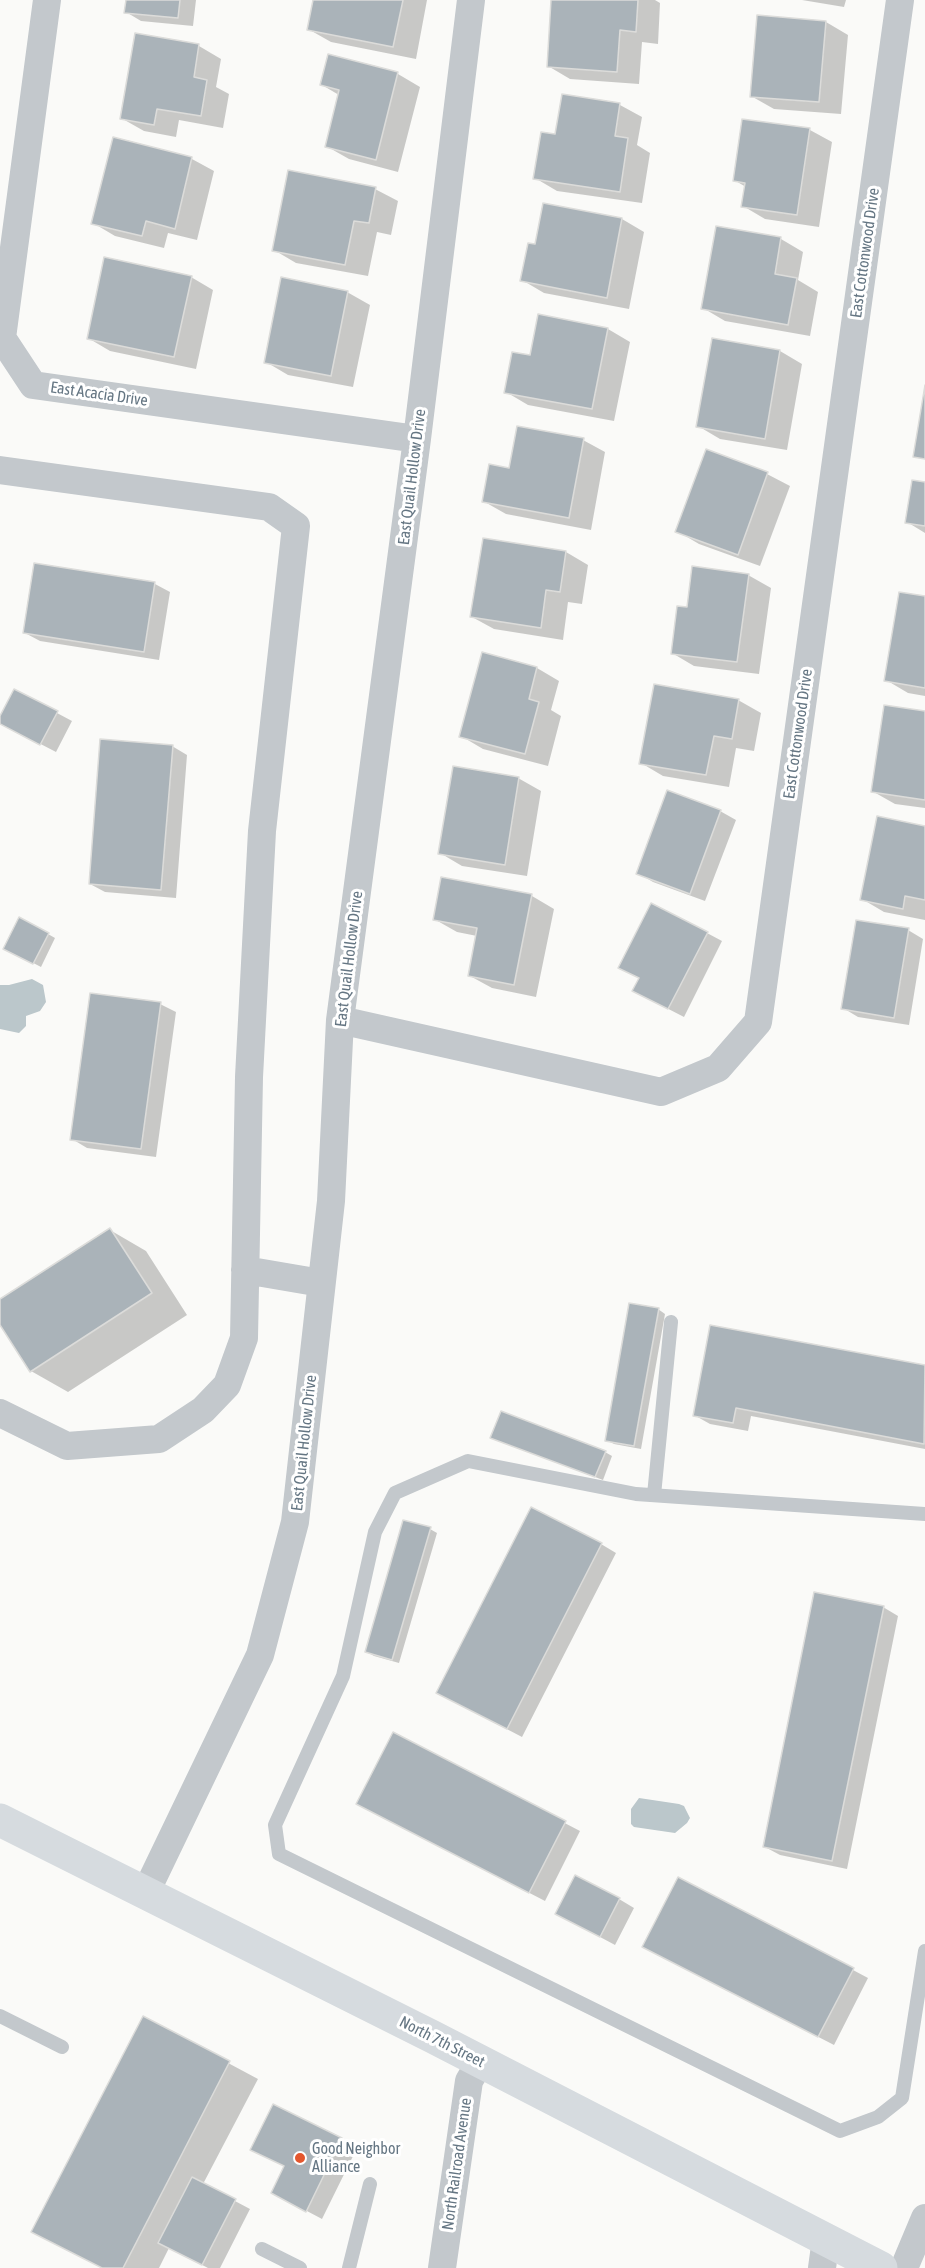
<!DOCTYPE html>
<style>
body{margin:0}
canvas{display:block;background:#fafaf8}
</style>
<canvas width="925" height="2268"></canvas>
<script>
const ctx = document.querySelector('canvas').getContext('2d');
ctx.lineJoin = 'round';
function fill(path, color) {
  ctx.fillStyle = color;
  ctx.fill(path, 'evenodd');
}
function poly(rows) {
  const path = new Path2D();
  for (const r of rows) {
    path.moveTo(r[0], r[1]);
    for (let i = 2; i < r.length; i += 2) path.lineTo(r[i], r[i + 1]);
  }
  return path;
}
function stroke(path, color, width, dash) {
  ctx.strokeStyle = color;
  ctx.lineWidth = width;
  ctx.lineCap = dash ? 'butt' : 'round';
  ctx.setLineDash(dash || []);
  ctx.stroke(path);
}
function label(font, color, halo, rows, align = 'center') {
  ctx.font = font + ' "Asap Condensed",sans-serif';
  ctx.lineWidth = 6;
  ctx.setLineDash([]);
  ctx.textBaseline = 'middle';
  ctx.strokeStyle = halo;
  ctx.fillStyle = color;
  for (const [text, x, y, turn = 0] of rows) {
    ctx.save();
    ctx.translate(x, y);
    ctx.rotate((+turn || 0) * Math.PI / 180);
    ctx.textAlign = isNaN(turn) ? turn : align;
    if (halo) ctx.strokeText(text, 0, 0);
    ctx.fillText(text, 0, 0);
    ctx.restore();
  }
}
const water = poly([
 [32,979,43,985,46,1002,40,1011,26,1016,26,1026,19,1033,0,1029,0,985,9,985],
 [639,1798,679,1804,684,1806,690,1818,687,1823,675,1833,634,1827,631,1824,631,1809]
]);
const shadow = poly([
 [127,0,196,0,193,26,141,21,126,12],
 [314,0,427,0,416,59,331,42,308,29],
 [553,0,655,0,660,3,658,44,642,42,639,84,570,79,548,66],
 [802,0,846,0,844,7],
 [826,22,848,35,841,114,774,109,751,96],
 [199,46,221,59,216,87,229,94,223,128,179,120,176,137,144,131,121,118],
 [329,56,398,74,420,87,398,172,349,159,326,146,339,95,322,85],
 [620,105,642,117,637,145,650,153,642,203,557,191,535,178,557,136],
 [810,130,832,142,819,227,765,219,743,206,746,187,734,180],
 [114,139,192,159,214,171,197,240,168,233,164,248,115,236,93,223],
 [375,189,398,201,391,235,377,232,368,276,296,263,274,250],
 [622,219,644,232,629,309,544,293,522,280,536,246],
 [781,239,803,252,798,280,818,292,810,336,725,321,703,308],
 [191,277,213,290,196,369,110,351,88,338],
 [347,292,370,305,353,387,288,375,266,362],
 [608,329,630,342,614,421,528,405,506,392,531,357],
 [713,340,780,351,802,364,787,450,720,439,698,426],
 [583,440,605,452,591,530,506,514,483,501,510,469],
 [706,451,767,474,790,486,760,566,699,544,677,531],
 [925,483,925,533,907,522],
 [566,552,588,565,582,604,568,602,563,640,494,629,472,617],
 [748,575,771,588,759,674,694,666,672,653,688,609],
 [155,584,170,592,159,660,40,641,25,633],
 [925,598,925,696,908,693,886,680],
 [483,654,537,668,559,681,551,710,561,716,548,766,483,749,461,736],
 [738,700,761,713,754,751,736,748,729,787,663,776,641,763],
 [57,713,72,721,56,752,0,723,0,719],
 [925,713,925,808,895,804,872,791],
 [172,746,187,755,176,898,105,892,90,884],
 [518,778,541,791,527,876,462,866,440,853],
 [668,792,720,811,736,820,705,901,653,882,638,873],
 [925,828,925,920,884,912,862,899],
 [532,896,554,909,536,997,492,988,470,976,477,936,457,932,434,919],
 [908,930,923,939,909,1025,858,1017,843,1008],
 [707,933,722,941,684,1017,649,999,640,978],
 [48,934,55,938,41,967,12,952],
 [160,1004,176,1012,156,1157,87,1148,72,1139],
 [110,1230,146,1251,187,1315,68,1392,31,1371,0,1322,0,1301],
 [658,1309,665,1314,641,1449,614,1444,606,1440],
 [711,1327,925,1367,925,1449,751,1416,748,1431,710,1424,694,1415],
 [499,1441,605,1452,612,1456,603,1480],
 [430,1529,437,1533,399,1663,374,1656,367,1652],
 [601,1544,616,1553,522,1737,453,1701],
 [883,1607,898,1616,847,1869,780,1855,765,1847],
 [394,1734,580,1831,545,1901,373,1812],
 [619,1899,634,1908,615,1945,572,1922],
 [659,1955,853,1970,868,1978,834,2045],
 [144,2018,258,2079,203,2184,250,2209,220,2268,208,2268,169,2248,159,2268,102,2268,61,2247],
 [274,2106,357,2148,322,2219,288,2201,286,2167,252,2149]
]);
const building = poly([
 [126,0,180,0,178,18,124,13,126,0],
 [313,0,403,0,393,47,307,30,313,0],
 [551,0,638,0,636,32,620,30,617,72,547,67,551,0],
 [757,15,826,21,819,102,750,97,757,15],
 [135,33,199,44,194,77,207,80,201,116,157,109,154,125,120,119,135,33],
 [328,54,398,72,376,160,325,147,339,90,320,85,328,54],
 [562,94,620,103,615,136,628,138,620,192,533,179,541,132,555,134,562,94],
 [742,119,810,128,797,215,741,207,745,183,733,181,742,119],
 [113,137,192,157,175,229,146,221,142,236,91,224,113,137],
 [288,170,376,187,369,223,354,221,345,265,272,251,288,170],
 [543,203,622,218,607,298,520,281,528,243,535,244,543,203],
 [716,226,781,237,775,274,797,278,788,325,701,309,716,226],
 [104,257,192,276,174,357,87,339,104,257],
 [281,277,348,291,331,376,264,363,281,277],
 [538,314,608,328,592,409,504,393,512,352,530,355,538,314],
 [712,338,780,350,765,439,696,427,712,338],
 [925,385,925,459,913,457,925,385],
 [517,426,584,438,569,518,482,502,489,464,509,468,517,426],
 [706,449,768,472,738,555,675,532,706,449],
 [912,480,925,482,925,526,905,523,912,480],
 [483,538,566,551,560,592,546,590,541,628,470,617,483,538],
 [34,563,155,582,144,652,23,633,34,563],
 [692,566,749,574,737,662,671,654,677,606,687,607,692,566],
 [899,592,925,596,925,688,884,681,899,592],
 [482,652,537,667,529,699,539,702,525,754,459,737,482,652],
 [654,684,739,699,732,739,714,736,706,775,639,764,654,684],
 [14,689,58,711,40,745,0,724,0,716,14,689],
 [884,705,925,711,925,800,871,792,884,705],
 [100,739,173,745,161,890,89,884,100,739],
 [453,766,519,777,505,865,438,854,453,766],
 [667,790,721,810,690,894,636,874,667,790],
 [877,816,925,826,925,900,905,896,903,909,860,900,877,816],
 [441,877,532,894,514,985,468,976,477,928,433,920,441,877],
 [651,903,708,932,668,1009,632,991,639,978,618,968,651,903],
 [19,917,49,933,33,964,3,949,19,917],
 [856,920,909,928,894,1018,841,1009,856,920],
 [90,993,161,1002,141,1149,70,1140,90,993],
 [110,1228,152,1293,30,1372,0,1325,0,1299,110,1228],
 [629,1303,659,1308,634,1446,605,1441,629,1303],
 [710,1325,925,1365,924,1444,736,1408,733,1423,693,1416,710,1325],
 [501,1411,606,1451,595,1477,490,1438,501,1411],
 [531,1507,602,1543,507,1729,436,1693,531,1507],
 [403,1520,431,1527,392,1660,365,1652,403,1520],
 [814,1592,884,1606,832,1861,763,1847,814,1592],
 [393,1732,566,1821,529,1893,356,1804,393,1732],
 [575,1875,620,1898,600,1937,555,1914,575,1875],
 [678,1877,854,1968,818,2037,642,1947,678,1877],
 [143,2016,230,2061,123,2268,102,2268,31,2232,143,2016],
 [273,2104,342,2138,306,2212,271,2193,284,2166,250,2150,273,2104],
 [192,2177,236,2199,202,2265,158,2243,192,2177]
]);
const service = poly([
 [654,1495,671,1322],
 [925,1514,636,1494,468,1461,395,1493,375,1532,343,1676,275,1825,279,1854,840,2131,878,2117,902,2098,925,1951],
 [0,2016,62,2047],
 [262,2249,300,2268],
 [349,2268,370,2184]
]);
const minor = poly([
 [47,0,2,338,33,385,417,439],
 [0,470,269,507,296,526,262,831,249,1077,244,1338,227,1385,203,1410,159,1439,67,1446,0,1413],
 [340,1020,661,1092,718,1068,758,1022,900,0],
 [245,1270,321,1283],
 [146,1892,260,1655,295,1522,331,1201,340,1020,417,439,471,0],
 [442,2268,469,2081,480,2062],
 [822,2268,826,2239],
 [904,2268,925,2218]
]);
const secondary = poly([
 [0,1820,433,2037,881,2268]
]);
const markers = [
 [300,2158,6,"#e4572e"]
];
const streetNames = [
 ["East Cottonwood Drive",865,253,-82],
 ["East Acacia Drive",99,394,8],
 ["East Quail Hollow Drive",412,477,-83],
 ["East Cottonwood Drive",798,734,-82],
 ["East Quail Hollow Drive",349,959,-83],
 ["East Quail Hollow Drive",304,1443,-84],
 ["North 7th Street",442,2042,27],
 ["North Railroad Avenue",457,2164,-82]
];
const poiNames = [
 ["Good Neighbor",312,2149],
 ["Alliance",312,2167]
];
fill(water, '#bbc7cb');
fill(shadow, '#0003');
fill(building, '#aab3b9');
stroke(building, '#dcdcda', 1.5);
stroke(service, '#c3c8cc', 14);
stroke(minor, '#c3c8cc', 28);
stroke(secondary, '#d6dbdf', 33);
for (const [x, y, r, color] of markers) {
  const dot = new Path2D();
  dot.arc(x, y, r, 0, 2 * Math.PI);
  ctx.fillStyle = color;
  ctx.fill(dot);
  stroke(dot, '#fff', 2);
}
label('16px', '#657683', '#fff', streetNames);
label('16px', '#657683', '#fff', poiNames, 'left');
</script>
